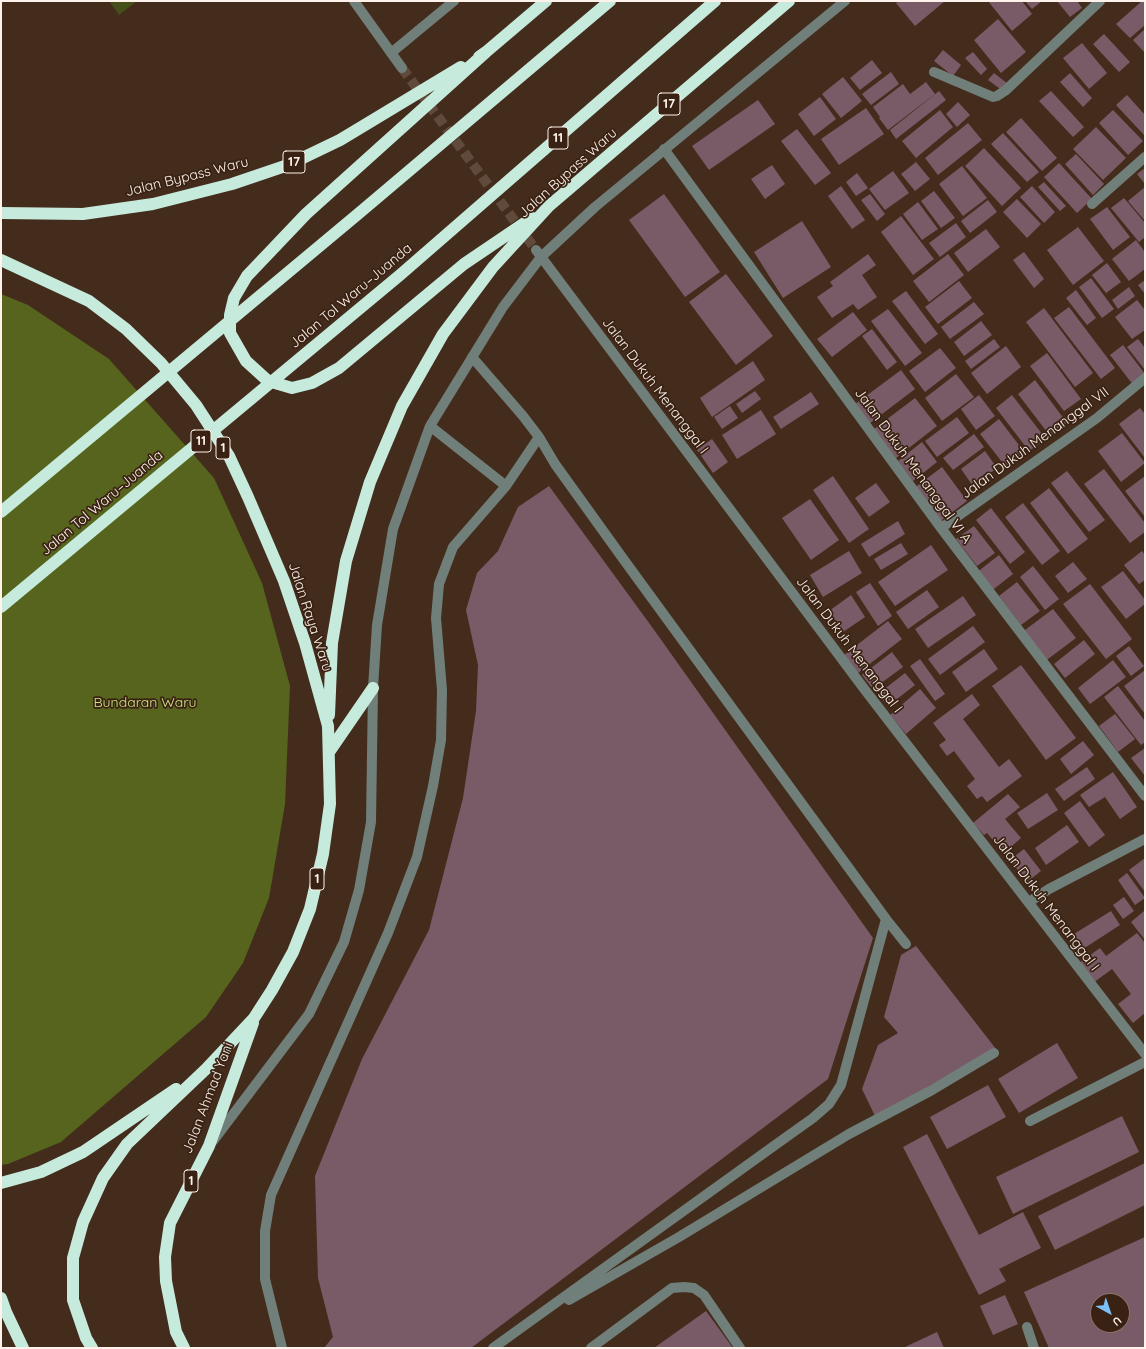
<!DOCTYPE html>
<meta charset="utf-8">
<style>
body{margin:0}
#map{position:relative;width:1146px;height:1349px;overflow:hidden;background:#442c1d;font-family:Quicksand,sans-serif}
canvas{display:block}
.frame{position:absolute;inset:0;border:2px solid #fef2ea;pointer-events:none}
.north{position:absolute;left:1090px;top:1293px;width:40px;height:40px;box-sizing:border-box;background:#392213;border:1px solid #887569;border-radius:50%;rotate:140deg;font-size:11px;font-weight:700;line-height:16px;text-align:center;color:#fef2ea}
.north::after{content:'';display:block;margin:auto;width:14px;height:18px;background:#79bff8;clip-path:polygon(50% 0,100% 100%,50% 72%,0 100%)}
</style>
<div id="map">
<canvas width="1146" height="1349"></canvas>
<div class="frame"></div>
<div class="north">U</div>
</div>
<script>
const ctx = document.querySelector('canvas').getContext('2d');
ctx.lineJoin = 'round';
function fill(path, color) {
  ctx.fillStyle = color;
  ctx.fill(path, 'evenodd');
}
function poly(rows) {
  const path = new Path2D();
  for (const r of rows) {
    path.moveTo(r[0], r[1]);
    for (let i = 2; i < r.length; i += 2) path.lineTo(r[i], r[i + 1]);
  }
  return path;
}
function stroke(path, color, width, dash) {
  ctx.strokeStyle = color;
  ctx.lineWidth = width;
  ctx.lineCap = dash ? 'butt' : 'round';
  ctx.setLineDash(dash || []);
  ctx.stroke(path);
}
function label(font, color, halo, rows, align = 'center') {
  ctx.font = font + ' Quicksand,sans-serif';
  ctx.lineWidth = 3.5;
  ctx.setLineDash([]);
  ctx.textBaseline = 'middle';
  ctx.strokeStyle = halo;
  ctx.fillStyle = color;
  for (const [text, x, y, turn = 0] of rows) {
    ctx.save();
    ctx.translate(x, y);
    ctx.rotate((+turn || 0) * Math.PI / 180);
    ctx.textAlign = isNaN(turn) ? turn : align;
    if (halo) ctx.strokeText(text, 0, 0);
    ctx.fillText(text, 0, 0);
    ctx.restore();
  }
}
const green = poly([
 [109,1,137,1,119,15]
]);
const forest = poly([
 [1,294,28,305,109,359,214,478,262,583,290,686,285,804,269,898,243,963,206,1017,61,1142,8,1164,1,1165]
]);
const building = poly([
 [899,1,945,1,915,26,896,3],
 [988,1,1022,1,1032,14,1012,31],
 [1025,1,1042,1,1032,9],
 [1057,1,1077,1,1082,8,1070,17],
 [1142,1,1145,1,1145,25,1130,38,1116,24],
 [998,19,1026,52,1001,73,974,40],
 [1145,29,1145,51,1144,52,1133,40],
 [1104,34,1130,62,1119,72,1093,44],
 [1082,43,1107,73,1089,89,1063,58],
 [943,50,961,65,953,76,934,61],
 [973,52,987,69,981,75,965,58],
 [872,60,882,73,860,90,850,78],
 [891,72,899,84,871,105,862,94],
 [994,73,1008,84,1003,91,988,80],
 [1070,73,1092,98,1083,107,1060,82],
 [843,77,862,101,841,118,822,94],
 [926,82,935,94,888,130,879,118,880,117,873,107,903,84,910,94],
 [939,91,946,100,896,139,890,130],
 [1051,91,1084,127,1073,137,1039,101],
 [1127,95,1145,115,1145,136,1116,105],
 [820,97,836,119,814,136,798,114],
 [758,100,775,124,709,170,692,146],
 [958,102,970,115,957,127,946,114],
 [866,108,884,134,839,165,821,139],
 [940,110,953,127,916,158,902,141],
 [1113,110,1143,141,1128,155,1099,123],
 [1021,118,1057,158,1042,171,1006,132],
 [968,123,982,140,938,175,925,158],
 [1096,127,1126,158,1103,180,1073,149],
 [797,129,831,173,815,185,781,141],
 [1003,133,1039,172,1027,182,991,144],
 [984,148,1021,188,1002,206,965,166],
 [1076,154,1104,184,1093,195,1065,164],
 [916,162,930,179,915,191,901,174],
 [1059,163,1092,199,1077,213,1044,177],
 [772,165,785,184,765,199,751,179],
 [962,166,987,198,963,216,939,184],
 [1145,168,1145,184,1137,174],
 [893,171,909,193,885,210,869,189],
 [857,173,868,188,856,196,846,182],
 [1044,182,1066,206,1060,211,1038,187],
 [841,186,865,220,852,229,828,196],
 [1032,186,1055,212,1044,223,1020,197],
 [1145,187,1145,221,1128,201],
 [934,191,955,218,941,228,921,201],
 [664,194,720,272,685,297,629,220],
 [870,194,885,214,877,221,861,200],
 [1124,198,1145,223,1145,237,1139,242,1111,208],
 [1017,199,1041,224,1027,238,1003,212],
 [988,200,997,212,970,233,961,221],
 [918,202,938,229,922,240,903,214],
 [1107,207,1130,237,1113,250,1090,219],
 [901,216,934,259,913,275,881,232],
 [802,221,831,267,783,298,754,252],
 [956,223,966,237,940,257,929,243],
 [1078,227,1104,261,1073,285,1047,250],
 [986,229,1000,247,968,272,954,253],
 [1136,240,1145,252,1145,269,1129,281,1112,259],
 [1024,252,1044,279,1034,288,1013,260],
 [868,254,876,265,862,275,877,297,858,310,853,304,832,318,817,297,833,286,830,282],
 [948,254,964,275,929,302,913,281],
 [1107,263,1121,282,1106,293,1092,275],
 [726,274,773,336,736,365,689,302],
 [1091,278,1114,309,1102,318,1079,287],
 [1145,280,1145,294,1138,285],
 [959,281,972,298,938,324,925,307],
 [1129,287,1135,296,1118,309,1112,300],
 [1076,290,1096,318,1087,325,1066,298],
 [906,291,938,334,925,344,892,301],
 [1137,300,1145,310,1145,330,1132,339,1115,317],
 [974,302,984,314,950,339,941,327],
 [1069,307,1115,368,1101,379,1054,318],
 [1044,308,1093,373,1075,387,1026,322],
 [888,309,922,353,905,366,871,321],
 [853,312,867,330,832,357,817,339],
 [981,321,992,335,964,356,954,342],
 [872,329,897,362,887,370,862,336],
 [994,339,1000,347,971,369,965,361],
 [1138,339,1145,348,1145,370,1127,347],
 [1123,345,1145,374,1134,386,1110,355],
 [1006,346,1021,367,987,394,971,373],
 [940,348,956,368,925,392,909,371],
 [1047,353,1081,399,1064,411,1030,366],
 [753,361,765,380,712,417,700,398],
 [901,370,915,389,869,424,854,405],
 [956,374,974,397,942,421,925,398],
 [1035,380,1067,423,1050,436,1018,394],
 [755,391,761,399,742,413,736,404],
 [811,392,819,404,781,429,773,417],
 [979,395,995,416,976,430,961,409],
 [1012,395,1046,439,1029,451,996,408],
 [915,398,937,426,896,458,874,429],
 [730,406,738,418,722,429,714,417],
 [1140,408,1145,414,1145,458,1119,424],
 [761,410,776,434,737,459,722,435],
 [957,417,969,433,937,457,925,441],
 [999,419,1025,453,1006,467,980,434],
 [1122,433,1145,463,1121,482,1098,451],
 [974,434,984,447,953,470,943,458],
 [712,439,728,462,713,473,697,450],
 [922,442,937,462,913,481,898,461],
 [985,451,997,468,973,486,961,469],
 [942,467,967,501,938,523,913,489],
 [1104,469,1145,523,1145,532,1130,543,1084,484],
 [1067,471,1105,520,1089,532,1051,483],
 [833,476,869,529,849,543,813,490],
 [1145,476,1145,517,1125,491],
 [876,483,890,502,869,517,855,498],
 [549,486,652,627,873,938,828,1079,471,1348,324,1348,333,1337,318,1278,315,1176,362,1059,429,930,463,798,476,711,478,665,466,610,477,573,498,551,518,507],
 [1049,488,1088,539,1068,554,1030,503],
 [810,499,839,540,811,560,782,518],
 [1023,503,1060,551,1042,565,1005,517],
 [991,508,1025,552,1010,564,976,520],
 [898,521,905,534,869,557,861,544],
 [974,526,995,553,977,566,956,539],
 [901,543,908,554,881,570,874,559],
 [931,545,948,570,895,606,878,582],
 [849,551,862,573,823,597,810,575],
 [1142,551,1145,555,1145,580,1139,584,1124,565],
 [999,555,1013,574,990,592,976,573],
 [1073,562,1087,579,1068,593,1055,576],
 [1033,566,1059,599,1045,610,1020,577],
 [1123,571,1145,600,1145,604,1126,619,1101,587],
 [1017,582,1040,611,1021,625,999,596],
 [870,583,892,616,878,626,856,592],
 [1090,584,1132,639,1106,659,1063,604],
 [927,590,939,607,908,629,896,612],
 [851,595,865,617,843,632,829,611],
 [963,596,976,615,928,648,915,629],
 [1053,609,1076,638,1044,662,1021,633],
 [888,621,902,639,858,673,844,655],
 [973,626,985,642,940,675,928,659],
 [1084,640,1095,654,1065,678,1054,664],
 [1129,646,1144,666,1131,676,1116,656],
 [984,649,998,669,966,692,952,672],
 [892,652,903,667,873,689,862,675],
 [920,659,945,694,935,701,910,666],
 [1113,660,1126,677,1090,704,1078,688],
 [1021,665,1076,738,1046,760,992,686],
 [1145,670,1145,714,1124,686],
 [905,673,915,685,888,706,878,694],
 [1118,686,1145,721,1145,742,1141,745,1104,697],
 [920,689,936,708,906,734,890,715],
 [972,694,980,705,963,719,999,767,1009,759,1022,776,987,802,982,796,977,799,967,786,975,779,954,751,947,756,939,745,946,740,933,723],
 [1115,714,1135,739,1118,752,1099,726],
 [1083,741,1094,755,1071,774,1060,759],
 [1145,748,1145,776,1131,758],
 [1087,767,1095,779,1064,801,1055,789],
 [1113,772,1137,807,1120,819,1105,797,1089,807,1080,795],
 [1047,793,1058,810,1028,829,1017,813],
 [1008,794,1020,807,1005,819,1021,838,1004,853,987,833,984,835,973,823],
 [1080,801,1105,835,1089,847,1064,813],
 [1067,825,1079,842,1046,865,1035,848],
 [1024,849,1041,871,1027,882,1010,860],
 [1145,858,1145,892,1129,870],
 [1127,873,1145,898,1135,905,1118,880],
 [1124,897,1134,911,1123,919,1113,905],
 [1111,911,1120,925,1083,949,1074,934],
 [1144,911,1145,912,1145,940,1131,922],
 [1137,933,1145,943,1145,1013,1133,1023,1118,1004,1131,994,1112,969,1093,983,1079,963,1100,948,1106,956],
 [916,946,996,1049,875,1116,862,1089,878,1045,898,1033,884,1017,901,955],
 [1057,1043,1078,1078,1019,1113,998,1079],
 [988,1085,1006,1117,947,1149,930,1117],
 [1122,1116,1139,1152,1013,1214,996,1177],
 [927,1134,979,1235,1023,1212,1041,1248,999,1269,1006,1281,979,1295,903,1147],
 [1145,1163,1145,1205,1055,1250,1038,1216],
 [1145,1237,1145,1348,1049,1348,1024,1292],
 [1098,1301,1122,1301,1122,1325,1098,1325],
 [1005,1295,1018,1324,993,1335,980,1306],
 [706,1311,733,1348,654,1348],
 [937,1332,944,1348,903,1348]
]);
const minorTunnel = poly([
 [402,68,536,250]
]);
const minor = poly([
 [354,1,402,68],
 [391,53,454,1],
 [934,72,993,97,997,96,1006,90,1100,1],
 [664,149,941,528,1145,796],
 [1092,204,1145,157],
 [536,250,865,690,1145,1054],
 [472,357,523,416,539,437,555,464,624,560,886,919,906,944],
 [430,426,506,486],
 [941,528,1097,418,1145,378],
 [1029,902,1049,889,1145,839],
 [1030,1121,1145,1062],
 [213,1141,309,1014,344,942,359,890,371,822,373,688,377,625,393,529,430,426,503,307,541,257,595,207,845,1],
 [569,1300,679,1237,849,1134,932,1090,994,1053],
 [1027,1327,1034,1348],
 [282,1348,265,1279,265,1231,271,1195,388,933,417,857,433,786,441,740,442,690,436,618,439,584,453,547,506,486,539,437],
 [493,1348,771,1148,813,1118,829,1104,841,1085,886,919],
 [591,1348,672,1288,684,1287,694,1288,704,1295,740,1348]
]);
const highway = poly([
 [486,52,306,214,247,276,234,298,230,315,230,333,246,361,268,381,292,388,312,383,339,368,464,264,532,218],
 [479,57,486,52,546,1],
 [1,213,83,214,153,204,232,184,288,165,340,140,461,67],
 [1,260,89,301,126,329,161,363,196,405,229,456,248,497,284,581,305,643,328,726,330,804,323,854,310,909,293,952,272,990,254,1018,206,1069,127,1144,103,1178,83,1222,73,1258,73,1300,86,1338,92,1348],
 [1,512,358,214,610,1],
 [1,607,400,275,715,1],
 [329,715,332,643,346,561,370,482,402,406,443,334,493,267,549,206,789,1],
 [329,752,373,688],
 [1,1183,41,1172,83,1152,176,1089],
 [1,1298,6,1312,23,1348],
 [184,1348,176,1332,166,1281,165,1257,170,1223,209,1146,253,1023]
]);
const shields = [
 [669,104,22],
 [558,138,20],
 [294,162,22],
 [201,441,20],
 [223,448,14],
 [317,879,14],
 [191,1181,14]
];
const shieldNames = [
 ["17",669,104],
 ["11",558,138],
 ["17",294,162],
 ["11",201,441],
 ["1",223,448],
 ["1",317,879],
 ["1",191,1181]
];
const streetNames = [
 ["Jalan Bypass Waru",568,173,-42],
 ["Jalan Bypass Waru",187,177,-14],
 ["Jalan Tol Waru–Juanda",351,296,-40],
 ["Jalan Dukuh Menanggal I",655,386,53],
 ["Jalan Dukuh Menanggal VII",1035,443,-36],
 ["Jalan Dukuh Menanggal VI A",913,466,54],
 ["Jalan Tol Waru–Juanda",102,503,-40],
 ["Jalan Raya Waru",310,617,72],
 ["Jalan Dukuh Menanggal I",849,645,53],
 ["Jalan Dukuh Menanggal I",1046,903,53],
 ["Jalan Ahmad Yani",208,1098,-69]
];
const parkNames = [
 ["Bundaran Waru",145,703]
];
fill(green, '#444f1a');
fill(forest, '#56641d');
fill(building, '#795b68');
stroke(minorTunnel, '#604a3c', 10, [10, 5]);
stroke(minor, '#717f7a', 10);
stroke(highway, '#c6ebdd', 12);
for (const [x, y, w] of shields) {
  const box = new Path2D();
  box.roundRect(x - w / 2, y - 11, w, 22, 3);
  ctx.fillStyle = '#392213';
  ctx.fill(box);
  stroke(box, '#fef2ea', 1);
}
label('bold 13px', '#fef2ea', null, shieldNames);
label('14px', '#fef2ea', '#392213', streetNames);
label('14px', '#cde382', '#392213', parkNames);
</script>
